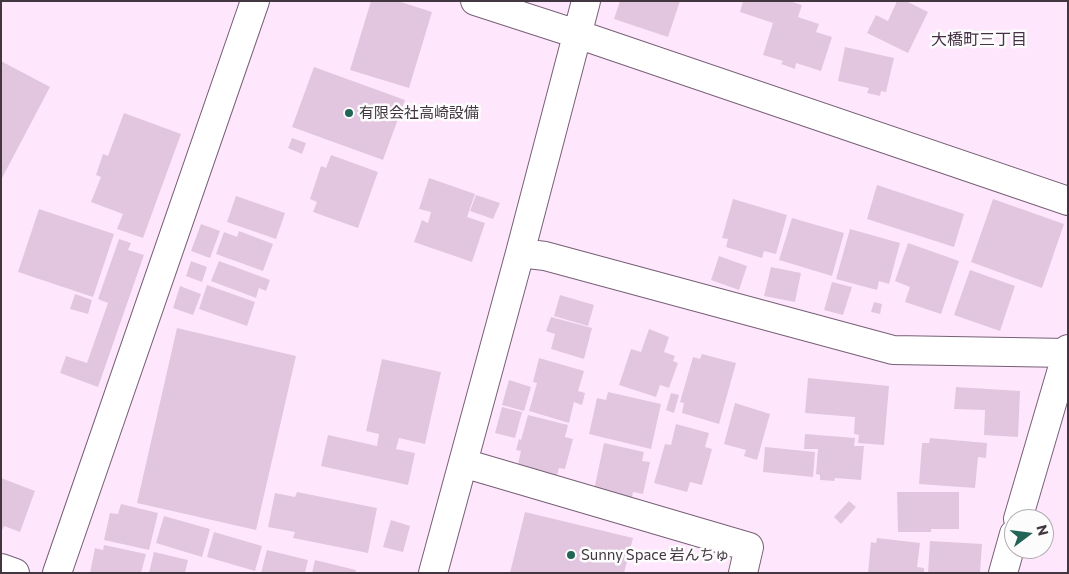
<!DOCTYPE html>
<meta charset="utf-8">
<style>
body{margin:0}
#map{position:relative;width:1069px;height:574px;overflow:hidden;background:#fee7fc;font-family:Commissioner,sans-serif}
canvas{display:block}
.frame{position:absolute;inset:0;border:2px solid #423741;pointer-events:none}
.north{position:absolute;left:1004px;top:509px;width:50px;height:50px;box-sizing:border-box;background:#fcfcfc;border:1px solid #b2adb1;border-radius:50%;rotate:75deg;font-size:14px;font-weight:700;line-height:20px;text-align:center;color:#423741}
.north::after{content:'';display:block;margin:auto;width:18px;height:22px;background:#226556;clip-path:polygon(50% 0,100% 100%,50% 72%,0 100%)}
</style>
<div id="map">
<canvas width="1069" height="574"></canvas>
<div class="frame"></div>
<div class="north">N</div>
</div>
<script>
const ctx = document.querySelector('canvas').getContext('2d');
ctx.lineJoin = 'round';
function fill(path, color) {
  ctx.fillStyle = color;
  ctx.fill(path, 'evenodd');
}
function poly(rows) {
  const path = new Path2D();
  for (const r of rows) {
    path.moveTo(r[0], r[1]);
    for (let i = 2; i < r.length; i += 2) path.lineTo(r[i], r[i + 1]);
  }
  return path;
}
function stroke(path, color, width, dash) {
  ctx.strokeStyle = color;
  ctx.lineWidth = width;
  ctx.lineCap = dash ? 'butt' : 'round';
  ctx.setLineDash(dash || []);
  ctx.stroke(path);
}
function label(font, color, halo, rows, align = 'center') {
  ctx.font = font + ' Commissioner,"Noto Sans JP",sans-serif';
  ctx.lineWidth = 5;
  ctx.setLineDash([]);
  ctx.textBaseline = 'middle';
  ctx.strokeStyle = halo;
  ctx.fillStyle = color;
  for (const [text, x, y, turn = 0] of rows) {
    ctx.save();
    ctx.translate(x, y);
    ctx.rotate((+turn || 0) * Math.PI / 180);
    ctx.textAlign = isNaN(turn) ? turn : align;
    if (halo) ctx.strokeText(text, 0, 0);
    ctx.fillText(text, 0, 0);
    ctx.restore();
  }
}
const building = poly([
 [371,1,398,1,432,12,409,88,350,70],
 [620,1,680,1,668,37,614,19],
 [743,1,789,1,802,5,798,17,819,24,816,32,832,37,821,71,796,63,795,69,781,64,783,61,763,55,773,23,740,12],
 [897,1,906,1,928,12,908,53,867,33,876,15,888,21],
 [845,47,894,58,886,92,881,91,880,96,867,93,869,88,838,81],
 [1,61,50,87,1,180],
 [314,67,405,100,383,160,292,127],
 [124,113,181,134,143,238,117,229,123,214,91,202,101,177,96,175,103,154,108,156],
 [292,138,306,143,302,154,288,148],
 [331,155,378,172,358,228,313,212,317,202,310,199,321,166,326,168],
 [429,178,475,194,467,217,485,223,472,262,414,242,422,220,428,223,431,212,419,209],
 [877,185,964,214,954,247,867,219],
 [476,195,500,203,493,219,470,211],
 [236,196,285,213,276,239,227,222],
 [733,199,787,215,776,254,764,251,762,258,726,247,728,239,722,238],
 [993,199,1064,224,1042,288,971,262],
 [39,209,114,234,93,297,18,272],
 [792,218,844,233,832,276,779,260],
 [201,224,220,231,210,258,191,251],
 [850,229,900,243,889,284,879,281,877,290,836,279],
 [239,231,273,244,263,271,216,254,224,232,237,237],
 [119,239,131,243,128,250,144,255,98,387,60,373,66,356,87,363,108,303,98,299],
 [908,243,959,261,941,314,905,302,910,287,895,281],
 [719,256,747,266,739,290,711,280],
 [191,261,207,267,202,282,186,276],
 [219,261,270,280,266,291,259,288,256,298,211,281],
 [771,267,801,273,795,302,764,296],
 [970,270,1015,286,1000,331,954,315],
 [832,282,852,287,843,315,824,310],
 [207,285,255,302,247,326,199,309],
 [180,286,201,294,193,315,173,308],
 [75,294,92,300,88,314,70,309],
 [560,295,594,305,588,326,554,316],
 [874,302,882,304,880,314,871,312],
 [551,317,592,328,584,359,551,349,555,334,546,331],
 [177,328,296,356,256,530,137,503],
 [649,329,669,337,664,352,675,356,673,361,678,363,669,388,660,385,656,397,619,385,631,349,641,352],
 [702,354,736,363,719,424,682,413,684,403,680,402,693,357,700,359],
 [539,358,584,371,578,391,585,393,582,405,574,402,569,423,529,411,537,383,533,382],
 [382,359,441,372,425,444,399,438,396,449,415,453,408,485,321,466,328,435,377,446,379,434,366,431],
 [808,378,889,386,884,445,858,443,859,435,854,434,855,417,805,413],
 [509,380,531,387,524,411,502,405],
 [956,387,1020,391,1018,437,984,435,985,410,954,409],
 [608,392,661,404,651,449,589,434,597,398,606,400],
 [671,393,679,395,674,413,666,410],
 [735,403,770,414,757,460,744,456,746,450,724,444],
 [502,407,522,412,515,438,495,433],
 [528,415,568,425,565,437,573,439,565,469,559,468,555,483,517,468,521,451,516,450,519,439,521,440],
 [676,424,709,433,705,447,712,449,702,485,690,482,687,492,654,483,665,444,671,445],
 [805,434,855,438,854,446,864,446,861,480,835,478,834,481,820,480,820,475,816,474,818,449,804,449],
 [930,438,987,443,986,458,978,457,975,488,919,484,922,443,929,443],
 [604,443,644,452,642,461,650,462,643,494,633,492,631,503,593,495],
 [765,447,815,452,813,477,763,472],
 [1,478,35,491,20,532,4,526,1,533],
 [297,492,377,508,368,553,293,538,295,532,268,527,275,493,295,497],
 [897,492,959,492,959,529,931,529,931,532,898,532],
 [849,501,856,507,841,524,834,517],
 [121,504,158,513,149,550,104,540,110,513,118,514],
 [525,512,633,538,624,573,510,573],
 [164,516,210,529,202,557,156,543],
 [391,520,410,526,403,552,383,547],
 [214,532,262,546,255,571,207,557],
 [877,538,920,543,917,567,924,568,924,573,868,573,871,542,876,543],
 [930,541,982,544,980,573,928,573],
 [104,545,146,554,141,573,90,573,95,548,103,550],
 [267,550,308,560,305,573,261,573],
 [154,552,188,560,185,573,149,573],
 [315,560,356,570,355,573,312,573]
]);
const street = poly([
 [475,1,577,34,1068,201],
 [520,253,545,256,893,350,1068,353],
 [463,463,749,547,743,573],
 [1018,519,1068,349],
 [1,568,15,573],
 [57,573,255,1],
 [433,573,520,253,586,1],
 [1003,573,1014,534]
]);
const markers = [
 [349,113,5,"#226556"],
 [571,555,5,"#226556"]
];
const poiNames = [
 ["有限会社高崎設備",359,113],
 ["Sunny Space 岩んちゅ",581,555]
];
const neighbourhoodNames = [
 ["大橋町三丁目",979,40]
];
fill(building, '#e2c6e0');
stroke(street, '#775f76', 30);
stroke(street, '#fff', 28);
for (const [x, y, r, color] of markers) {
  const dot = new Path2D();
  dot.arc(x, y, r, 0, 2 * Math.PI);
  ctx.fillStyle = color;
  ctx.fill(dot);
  stroke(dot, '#fcfcfc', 2);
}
label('15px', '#423741', '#fcfcfc', poiNames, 'left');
label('16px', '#473147', '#fcfcfc', neighbourhoodNames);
</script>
